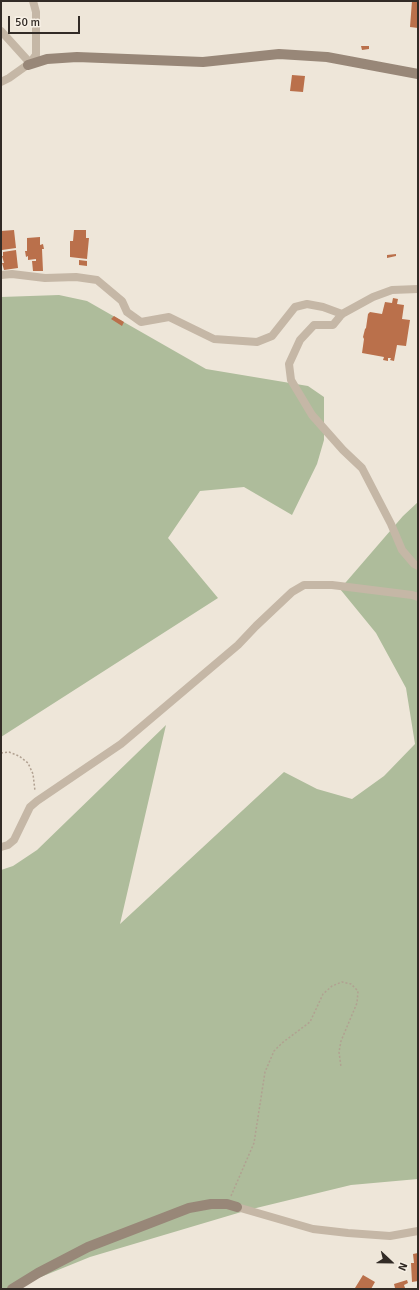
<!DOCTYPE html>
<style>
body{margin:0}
#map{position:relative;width:419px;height:1290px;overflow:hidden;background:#eee6d9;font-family:Signika,sans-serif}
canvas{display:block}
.frame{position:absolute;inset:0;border:2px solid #322b26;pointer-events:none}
.north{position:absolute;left:371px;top:1242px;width:40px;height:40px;-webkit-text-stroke:3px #f7f0e5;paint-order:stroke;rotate:112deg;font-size:11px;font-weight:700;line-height:16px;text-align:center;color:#322b26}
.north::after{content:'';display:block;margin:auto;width:14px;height:18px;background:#322b26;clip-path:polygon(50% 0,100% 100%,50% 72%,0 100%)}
.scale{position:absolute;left:8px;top:16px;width:72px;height:18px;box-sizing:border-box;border:2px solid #322b26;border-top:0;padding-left:5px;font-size:12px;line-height:14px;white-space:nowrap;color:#322b26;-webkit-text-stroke:3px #f7f0e5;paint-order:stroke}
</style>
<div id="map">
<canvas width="419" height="1290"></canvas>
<div class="frame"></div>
<div class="north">N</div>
<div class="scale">50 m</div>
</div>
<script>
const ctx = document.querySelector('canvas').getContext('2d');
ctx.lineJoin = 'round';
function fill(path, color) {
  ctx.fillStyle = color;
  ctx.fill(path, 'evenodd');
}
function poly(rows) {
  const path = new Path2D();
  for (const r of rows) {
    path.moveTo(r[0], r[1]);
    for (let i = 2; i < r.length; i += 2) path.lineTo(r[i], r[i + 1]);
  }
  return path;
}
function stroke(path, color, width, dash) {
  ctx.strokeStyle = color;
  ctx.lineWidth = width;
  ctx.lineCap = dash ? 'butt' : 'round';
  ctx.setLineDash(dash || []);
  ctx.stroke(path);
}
const green = poly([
 [59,295,87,301,206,369,308,386,324,397,324,440,317,464,292,515,244,487,200,491,168,538,218,598,1,737,1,297],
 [418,502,418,1179,351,1185,248,1210,90,1257,26,1283,15,1289,1,1289,1,870,13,866,37,850,166,725,120,924,284,772,317,789,352,799,384,776,415,744,406,688,376,633,340,589,403,516]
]);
const building = poly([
 [412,1,418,1,418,28,410,27],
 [361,46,369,46,369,49,362,50],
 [292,75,305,76,303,92,290,91],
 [14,230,16,248,2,250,1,231],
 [74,230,86,230,86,238,89,238,87,259,70,257,70,241,73,241],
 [40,237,40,245,43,244,44,249,42,249,43,271,33,271,32,261,36,261,36,259,28,260,28,256,26,257,25,251,27,251,27,238],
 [16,250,18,268,4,270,2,263,4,263,2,256,3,256,3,252],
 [396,254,396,256,387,258,387,255],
 [79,260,87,261,87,266,79,265],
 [393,298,398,299,397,304,404,305,402,319,410,320,406,346,397,345,394,361,390,360,391,358,388,358,388,361,383,360,384,357,362,353,364,339,363,337,365,329,366,328,368,314,370,312,382,314,385,302,392,303],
 [114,316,124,322,122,326,111,319],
 [418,1253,418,1281,412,1282,411,1263,414,1263,413,1254],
 [363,1275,375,1282,371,1289,358,1289,355,1288],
 [407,1280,408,1283,404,1285,405,1288,392,1289,395,1288,394,1284]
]);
const path = poly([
 [1,753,9,752,19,756,28,763,33,774,35,791],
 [231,1196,254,1143,265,1072,274,1051,282,1043,310,1022,323,994,332,986,342,982,351,984,358,991,357,1003,341,1041,339,1052,341,1067]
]);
const street = poly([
 [1,31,30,63],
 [1,82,9,78,30,63,36,55,36,12,33,1],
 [1,275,12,274,45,278,76,277,97,280,122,301,127,312,141,322,169,317,214,339,257,342,272,336,295,307,307,304,323,307,342,314],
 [418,289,392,290,373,297,342,314,333,325,314,325,300,340,289,364,291,380,312,415,343,450,362,468,391,524,402,550,414,564,418,566],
 [1,847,8,845,14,840,30,807,37,801,121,744,238,645,256,626,292,592,304,585,332,585,412,595,418,597],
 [237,1207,313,1229,348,1233,390,1236,418,1231]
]);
const secondary = poly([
 [28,65,47,59,77,57,203,62,279,54,327,57,418,74],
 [12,1289,38,1273,88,1247,189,1208,211,1204,227,1204,237,1207]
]);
fill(green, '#aebc9b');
fill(building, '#ba704b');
stroke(path, '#b1a191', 1.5, [2, 2]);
stroke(street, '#c5b7a6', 8);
stroke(secondary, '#988778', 10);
</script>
